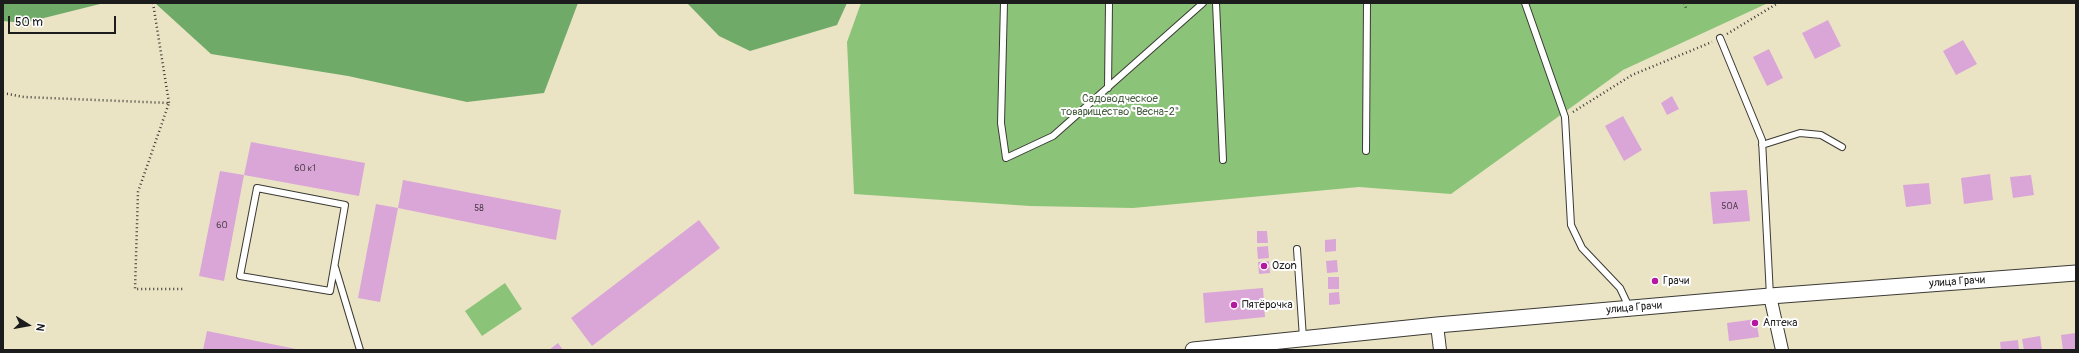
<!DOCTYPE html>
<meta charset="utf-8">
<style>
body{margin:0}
#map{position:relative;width:2079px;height:353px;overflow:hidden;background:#eae4c4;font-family:Pangolin,sans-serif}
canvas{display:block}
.frame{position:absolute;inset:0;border:4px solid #1c1c1c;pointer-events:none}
.north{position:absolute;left:8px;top:305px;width:40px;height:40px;-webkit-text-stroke:3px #fff;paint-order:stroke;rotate:101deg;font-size:11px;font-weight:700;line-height:16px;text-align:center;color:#1c1c1c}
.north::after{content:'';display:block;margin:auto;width:14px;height:18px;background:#1c1c1c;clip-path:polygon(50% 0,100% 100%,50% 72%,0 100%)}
.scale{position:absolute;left:8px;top:16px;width:108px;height:18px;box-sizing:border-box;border:2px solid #1c1c1c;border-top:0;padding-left:5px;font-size:12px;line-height:14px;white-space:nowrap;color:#1c1c1c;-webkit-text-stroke:3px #fff;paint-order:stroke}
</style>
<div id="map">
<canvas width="2079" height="353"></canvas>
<div class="frame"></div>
<div class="north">N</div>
<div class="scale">50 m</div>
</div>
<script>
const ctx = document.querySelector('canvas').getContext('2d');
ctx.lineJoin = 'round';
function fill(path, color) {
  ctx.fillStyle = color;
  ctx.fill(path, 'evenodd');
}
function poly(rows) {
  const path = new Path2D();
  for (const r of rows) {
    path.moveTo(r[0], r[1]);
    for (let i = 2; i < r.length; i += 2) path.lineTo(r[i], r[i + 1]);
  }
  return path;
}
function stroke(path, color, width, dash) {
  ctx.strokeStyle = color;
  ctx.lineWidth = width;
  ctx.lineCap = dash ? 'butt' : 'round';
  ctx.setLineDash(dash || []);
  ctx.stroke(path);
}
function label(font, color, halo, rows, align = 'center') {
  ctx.font = font + ' Pangolin,sans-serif';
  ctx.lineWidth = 4;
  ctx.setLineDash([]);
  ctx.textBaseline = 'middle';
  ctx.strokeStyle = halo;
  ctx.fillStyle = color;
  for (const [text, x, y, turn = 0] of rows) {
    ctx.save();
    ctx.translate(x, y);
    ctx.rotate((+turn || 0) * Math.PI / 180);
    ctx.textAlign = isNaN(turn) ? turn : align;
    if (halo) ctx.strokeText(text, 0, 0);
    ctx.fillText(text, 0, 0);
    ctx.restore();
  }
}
const green = poly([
 [861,3,1768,3,1623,70,1451,194,1359,187,1133,208,1030,206,854,194,847,42],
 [505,283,522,309,482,336,465,311]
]);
const forest = poly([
 [3,3,104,3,24,23,3,21],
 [155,3,578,3,544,93,467,102,348,76,211,54],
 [687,3,847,3,837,25,750,51,719,36]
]);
const building = poly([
 [1828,20,1841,46,1815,59,1802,33],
 [1963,40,1977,64,1956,75,1943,51],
 [1769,49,1783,78,1767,86,1753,57],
 [1672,96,1679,109,1667,115,1661,103],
 [1623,116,1642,150,1624,161,1605,126],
 [251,142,365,163,359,196,244,175],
 [220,171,244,175,224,281,199,276],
 [1990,174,1993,200,1964,204,1961,178],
 [2031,175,2034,195,2013,198,2010,177],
 [403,180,561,210,556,240,398,208,380,302,358,298,376,204,398,208],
 [1929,183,1931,204,1906,207,1903,185],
 [1747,190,1750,221,1713,224,1710,192],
 [699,220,720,248,592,346,571,318],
 [1257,231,1267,231,1268,243,1257,243],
 [1336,239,1336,251,1325,252,1325,240],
 [1268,246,1269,258,1258,259,1257,247],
 [1337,260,1338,272,1327,273,1326,261],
 [1269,261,1270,273,1259,274,1258,262],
 [1328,277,1339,277,1339,289,1328,289],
 [1263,288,1265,317,1205,323,1203,293],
 [1339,292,1340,304,1329,305,1329,293],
 [1756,319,1759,337,1729,341,1727,323],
 [207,331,296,349,296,350,203,350],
 [2076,333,2076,350,2063,350,2061,335],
 [2040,336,2042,350,2024,350,2022,339],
 [2018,340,2019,350,2001,350,2000,342],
 [558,343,563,350,549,350]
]);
const path = poly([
 [153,3,169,103],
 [1684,3,1686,8],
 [1727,34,1778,3],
 [3,93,24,97,169,103,138,192,135,289,184,289],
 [1573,112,1632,75,1712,42]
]);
const service = poly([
 [1004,3,1001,123,1006,158,1053,136,1203,3],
 [1216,3,1223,160],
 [1525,3,1565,117,1571,225,1582,248,1620,288,1629,307],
 [1720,38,1762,140,1770,296],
 [1108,88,1109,3],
 [1762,145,1800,133,1821,135,1842,147],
 [1366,151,1367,3],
 [257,188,345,205,330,291,240,276,257,188],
 [1297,249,1303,338],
 [335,267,360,350]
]);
const minor = poly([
 [1770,296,1782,350],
 [1437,325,1440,350]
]);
const tertiary = poly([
 [1193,350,1437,325,1770,296,2076,273]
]);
const markers = [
 [1264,266,4,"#b5179e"],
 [1655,281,4,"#b5179e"],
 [1234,305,4,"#b5179e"],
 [1755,323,4,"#b5179e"]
];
const numberNames = [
 ["60 к1",305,169],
 ["50А",1730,207],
 ["58",479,209],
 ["60",222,226]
];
const parkNames = [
 ["Садоводческое",1120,99],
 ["товарищество \"Весна-2\"",1120,112]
];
const poiNames = [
 ["Ozon",1272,266],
 ["Грачи",1663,281],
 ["Пятёрочка",1242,305],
 ["Аптека",1763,323]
];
const streetNames = [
 ["улица Грачи",1957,282,-4],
 ["улица Грачи",1634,308,-5]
];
fill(green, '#8bc478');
fill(forest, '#70aa68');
fill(building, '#daa6d7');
stroke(service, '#3b3a35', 8);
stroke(minor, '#3b3a35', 14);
stroke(tertiary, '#3b3a35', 17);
stroke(path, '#3b3a35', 2.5, [1, 3]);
stroke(service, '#fff', 6);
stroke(minor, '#fff', 12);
stroke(tertiary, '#fff', 15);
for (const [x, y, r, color] of markers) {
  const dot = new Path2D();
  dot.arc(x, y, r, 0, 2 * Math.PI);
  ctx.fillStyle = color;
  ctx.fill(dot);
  stroke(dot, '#fff', 1.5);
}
label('9px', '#4c3e4b', null, numberNames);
label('11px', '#485f41', '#fff', parkNames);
label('11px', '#1c1c1c', '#fff', poiNames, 'left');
label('11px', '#1c1c1c', '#fff', streetNames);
</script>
